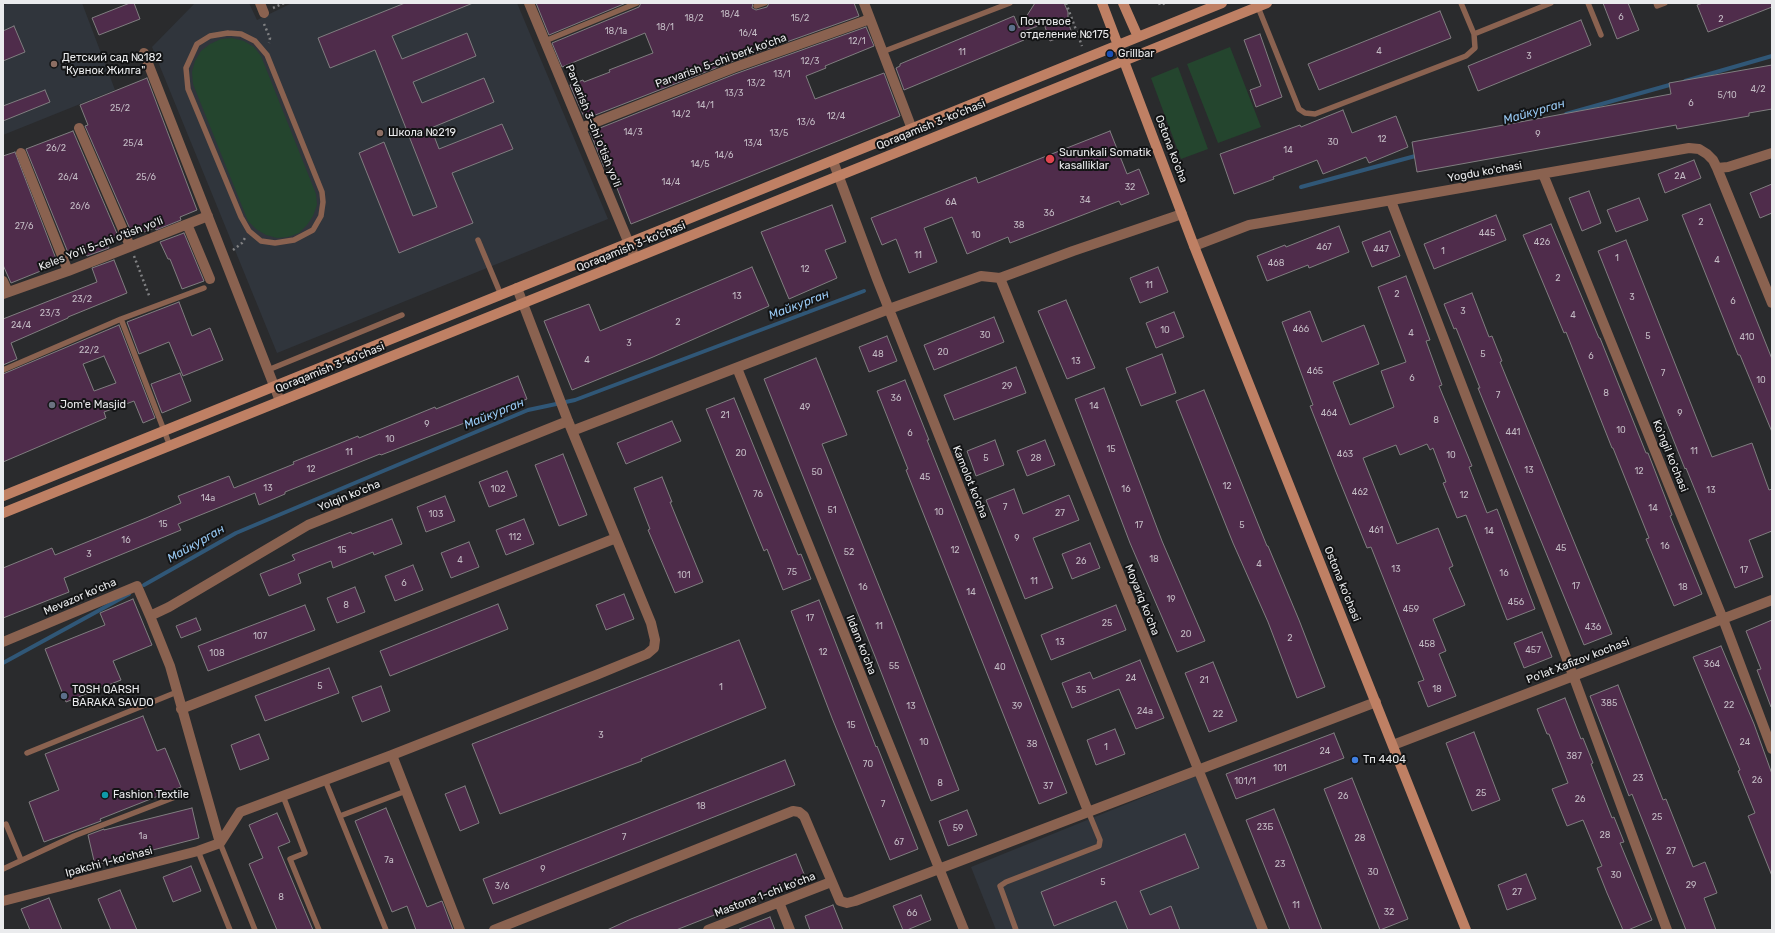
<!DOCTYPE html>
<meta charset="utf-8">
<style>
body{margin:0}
#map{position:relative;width:1775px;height:933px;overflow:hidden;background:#2a2b2d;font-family:Rubik,sans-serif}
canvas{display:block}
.frame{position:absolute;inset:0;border:4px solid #eaebed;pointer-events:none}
</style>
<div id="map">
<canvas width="1775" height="933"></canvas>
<div class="frame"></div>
</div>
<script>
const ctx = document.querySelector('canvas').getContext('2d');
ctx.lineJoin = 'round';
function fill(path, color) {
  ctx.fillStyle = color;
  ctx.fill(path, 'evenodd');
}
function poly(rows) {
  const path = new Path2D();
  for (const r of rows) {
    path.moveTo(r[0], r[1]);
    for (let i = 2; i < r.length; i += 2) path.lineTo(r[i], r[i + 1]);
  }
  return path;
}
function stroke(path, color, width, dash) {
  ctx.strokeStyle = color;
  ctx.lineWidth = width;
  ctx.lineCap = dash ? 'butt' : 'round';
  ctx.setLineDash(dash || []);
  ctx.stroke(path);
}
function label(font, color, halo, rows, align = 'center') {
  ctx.font = font + ' Rubik,sans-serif';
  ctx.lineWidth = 4;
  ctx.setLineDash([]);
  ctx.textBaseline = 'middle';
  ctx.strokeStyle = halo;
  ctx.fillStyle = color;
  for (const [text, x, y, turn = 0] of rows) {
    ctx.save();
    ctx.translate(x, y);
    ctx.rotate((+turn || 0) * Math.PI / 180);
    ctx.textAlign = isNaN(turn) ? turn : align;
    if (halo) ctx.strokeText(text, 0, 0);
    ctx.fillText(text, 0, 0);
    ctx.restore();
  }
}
const built = poly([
 [9,3,82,3,115,90,3,135,3,6],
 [195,3,249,3,257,20,292,3,517,3,608,219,277,353,152,47],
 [1196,776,1258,930,996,930,971,867]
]);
const green = poly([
 [232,38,244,41,254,47,261,56,316,194,317,205,313,216,307,225,299,233,288,237,277,238,266,235,256,229,248,221,193,84,192,72,195,61,201,51,210,44,221,39],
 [1230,47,1261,127,1218,143,1187,64],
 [1178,67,1208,149,1181,159,1151,78]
]);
const stream = poly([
 [1685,81,1772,56],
 [1566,114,1673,84],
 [1301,187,1419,155],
 [144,585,236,533,528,410,575,400,864,291],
 [3,663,129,594]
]);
const building = poly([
 [130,3,134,3,140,19,99,35,92,18,130,3],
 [405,3,473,3,392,36,402,59,467,33,476,56,413,82,422,103,484,78,494,102,431,128,439,149,502,124,513,149,452,173,473,223,399,253,359,153,384,142,413,216,437,207,375,50,330,68,318,38,405,3],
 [536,3,626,3,549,35,536,3],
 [641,3,753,3,752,8,756,10,767,7,769,3,854,3,859,16,731,62,585,119,570,85,583,80,584,82,610,72,609,70,653,53,645,33,562,67,552,43,639,7,641,3],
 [1035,3,1064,3,1068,12,1068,22,1072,33,1050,41,1044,24,1021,32,1024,40,904,90,896,68,900,66,900,64,1014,16,1019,28,1035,3],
 [1603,3,1628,3,1639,30,1617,39,1603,3],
 [1703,3,1772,3,1772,7,1708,32,1697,5,1703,3],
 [1440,11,1451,38,1319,90,1308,64,1440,11],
 [1581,20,1591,45,1478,91,1468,66,1581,20],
 [14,26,25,52,3,61,3,31,14,26],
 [866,27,874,46,825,66,826,68,806,76,815,99,884,73,900,116,631,224,608,165,604,167,590,132,735,74,866,27],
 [1260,34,1282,97,1256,107,1250,90,1261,86,1244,40,1260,34],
 [1772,65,1772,109,1749,113,1749,116,1677,129,1676,125,1417,172,1412,142,1671,94,1669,83,1772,65],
 [147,78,197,210,180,217,181,220,156,230,155,228,133,236,85,126,88,125,80,105,147,78],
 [45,90,50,102,3,121,3,106,45,90],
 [1343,110,1352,133,1396,116,1408,147,1369,163,1366,157,1323,174,1317,160,1273,177,1274,179,1234,194,1220,154,1300,125,1301,127,1343,110],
 [73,131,118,236,106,241,109,248,87,256,84,249,69,255,26,149,73,131],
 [1110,131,1127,174,1139,169,1149,194,1121,205,1119,201,1010,243,1008,237,967,254,952,217,924,228,937,262,909,273,896,239,882,245,871,218,976,177,978,183,1110,131],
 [15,152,58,264,11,283,3,265,3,156,15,152],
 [1694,160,1701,178,1665,193,1658,174,1694,160],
 [1772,184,1772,213,1760,218,1750,193,1772,184],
 [1589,191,1601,223,1582,231,1569,198,1589,191],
 [1639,198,1648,220,1616,232,1607,210,1639,198],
 [1710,204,1772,359,1772,432,1740,355,1738,355,1682,215,1710,204],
 [832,205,846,242,825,250,837,278,789,299,761,232,832,205],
 [1496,215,1506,240,1434,269,1424,244,1496,215],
 [1551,224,1599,338,1600,338,1646,453,1648,453,1672,515,1670,516,1702,594,1674,606,1646,539,1649,538,1613,448,1612,448,1566,332,1564,333,1523,235,1551,224],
 [1339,226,1349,252,1309,268,1308,265,1267,281,1257,256,1285,245,1286,247,1339,226],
 [1390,231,1400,256,1372,267,1362,242,1390,231],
 [184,233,204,281,182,289,170,259,168,259,160,242,184,233],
 [1626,240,1712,457,1752,443,1769,490,1772,489,1772,531,1749,540,1763,577,1735,588,1686,468,1685,469,1598,251,1626,240],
 [114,260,127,293,68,317,68,318,11,343,17,359,3,365,3,319,97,282,92,268,114,260],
 [752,267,769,306,653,357,572,390,544,321,589,304,600,331,752,267],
 [1158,267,1168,292,1140,303,1130,278,1158,267],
 [1406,276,1430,340,1426,341,1442,385,1439,386,1472,466,1469,467,1487,513,1497,509,1535,609,1507,620,1466,515,1457,518,1443,483,1446,482,1433,448,1430,450,1427,444,1400,455,1396,445,1363,458,1397,544,1438,528,1453,566,1449,568,1465,605,1433,619,1446,651,1439,654,1456,696,1428,707,1418,682,1424,680,1371,547,1367,548,1336,472,1310,406,1313,405,1282,322,1310,311,1322,342,1364,325,1379,364,1333,382,1350,425,1394,407,1381,371,1406,362,1378,287,1406,276],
 [1472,293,1489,337,1492,336,1502,361,1500,362,1612,634,1584,645,1478,388,1480,388,1456,328,1454,329,1444,304,1472,293],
 [1066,300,1095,368,1067,379,1038,311,1066,300],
 [179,302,192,336,210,328,223,360,183,376,169,342,139,354,127,322,179,302],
 [1174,312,1184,337,1156,348,1146,323,1174,312],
 [994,317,1004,342,934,370,924,345,994,317],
 [119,325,155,418,143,423,134,401,104,412,106,418,3,462,3,374,119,325],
 [104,356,116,383,94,391,83,364,104,356],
 [887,336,897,361,869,372,859,347,887,336],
 [1162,354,1176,393,1141,406,1126,368,1162,354],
 [816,358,847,435,822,444,898,633,959,790,931,801,876,659,764,379,816,358],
 [1016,367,1026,393,954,420,944,395,1016,367],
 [180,373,191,401,162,413,151,384,180,373],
 [518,376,527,399,381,455,380,454,285,492,285,494,259,505,255,493,178,524,181,530,64,578,69,592,3,618,3,568,52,548,55,555,146,518,181,503,178,496,229,476,234,488,294,464,293,462,358,436,359,438,435,407,436,409,518,376],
 [905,380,929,440,927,440,1067,793,1039,804,906,470,908,469,877,391,905,380],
 [1104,388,1162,541,1205,641,1177,652,1130,543,1075,399,1104,388],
 [1204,390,1267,546,1268,546,1299,620,1325,687,1297,698,1268,622,1233,543,1176,401,1204,390],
 [734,398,798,555,801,554,811,579,783,590,767,549,764,551,706,409,734,398],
 [672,421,681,441,626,464,617,443,672,421],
 [995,440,1004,465,976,476,967,451,995,440],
 [1045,440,1055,465,1027,476,1017,451,1045,440],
 [563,454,587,515,559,526,535,465,563,454],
 [507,471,517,496,489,507,479,482,507,471],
 [662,477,672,502,670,502,703,582,675,593,648,530,650,529,634,488,662,477],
 [1014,489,1023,514,1069,495,1079,520,1033,538,1053,588,1025,599,986,500,1014,489],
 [445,496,455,521,426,532,417,507,445,496],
 [392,519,402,544,374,555,373,552,333,568,331,561,298,574,301,583,269,596,260,574,295,560,292,555,351,532,352,534,392,519],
 [524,519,534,544,506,555,496,530,524,519],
 [469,542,479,567,451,578,441,553,469,542],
 [1090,543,1100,568,1072,579,1062,554,1090,543],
 [413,565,423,590,395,601,385,576,413,565],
 [355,587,365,612,337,623,327,598,355,587],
 [624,594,634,619,606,630,596,605,624,594],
 [133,599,152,645,113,661,121,680,66,702,45,649,105,625,100,613,133,599],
 [819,600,876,747,877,746,918,849,890,860,832,718,791,611,819,600],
 [498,604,508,629,390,676,380,651,498,604],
 [305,605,315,630,208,671,198,646,305,605],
 [1116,605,1126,630,1051,660,1041,635,1116,605],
 [196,618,201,630,181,638,176,626,196,618],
 [1772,620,1772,707,1771,707,1757,670,1761,669,1746,631,1772,620],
 [1542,632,1552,657,1524,668,1514,643,1542,632],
 [739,640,766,708,641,759,642,761,500,814,472,744,739,640],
 [1721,646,1754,724,1772,774,1772,876,1748,816,1755,813,1738,771,1740,770,1693,657,1721,646],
 [1140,660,1164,718,1136,729,1119,689,1072,708,1062,683,1090,672,1093,679,1140,660],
 [1213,662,1237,721,1209,732,1185,673,1213,662],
 [329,668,339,693,265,721,255,696,329,668],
 [1618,685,1663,800,1666,799,1693,867,1705,862,1717,893,1704,898,1716,930,1686,930,1632,794,1629,796,1590,696,1618,685],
 [381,686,390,711,362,722,352,697,381,686],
 [1565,698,1581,739,1583,738,1593,763,1591,764,1612,818,1614,817,1624,842,1620,843,1652,920,1628,930,1623,930,1607,893,1597,868,1602,866,1583,820,1567,826,1552,789,1568,783,1549,734,1547,734,1537,709,1565,698],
 [143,716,157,751,165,748,181,787,100,819,101,821,44,842,29,802,59,790,45,754,143,716],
 [1115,729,1125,754,1096,765,1087,740,1115,729],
 [1474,732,1500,800,1472,811,1446,743,1474,732],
 [1334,733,1344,758,1236,799,1226,774,1334,733],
 [259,734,269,759,240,770,231,745,259,734],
 [785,760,795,785,493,904,483,879,785,760],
 [1352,778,1408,919,1380,930,1324,789,1352,778],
 [465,786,479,823,460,831,445,794,465,786],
 [192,808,199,838,95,865,88,835,104,829,104,830,192,808],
 [386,808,427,907,442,901,453,930,416,930,407,906,392,912,355,821,386,808],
 [1274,809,1289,846,1322,930,1290,930,1246,820,1274,809],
 [967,810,977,835,948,846,939,821,967,810],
 [277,813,290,842,278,847,313,930,277,930,249,864,263,858,249,825,277,813],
 [1185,834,1199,868,1140,891,1150,915,1171,906,1180,930,1128,930,1116,901,1054,926,1041,892,1185,834],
 [796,854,806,879,676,930,607,930,631,919,796,854],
 [191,866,201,891,173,902,163,877,191,866],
 [1526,874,1536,899,1507,910,1498,885,1526,874],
 [120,890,137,930,111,930,98,899,120,890],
 [921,895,931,920,907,930,903,930,893,906,921,895],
 [49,898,62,930,30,930,21,909,49,898],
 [833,905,843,930,810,930,805,916,833,905],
 [770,917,775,930,739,930,739,929,770,917]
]);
const path = poly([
 [1066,3,1082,46],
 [1159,3,1160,5,1166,3],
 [273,8,284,3],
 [264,24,270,38,269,43],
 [233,250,242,243,245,238],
 [134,256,150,298]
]);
const lane = poly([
 [1588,3,1601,35],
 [1656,3,1657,6,1665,3],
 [756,6,765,3],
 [1258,7,1299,109,1305,113,1315,114,1466,56,1475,48,1474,34,1461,3],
 [228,33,241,34,255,41,267,55,322,192,323,202,321,216,313,230,294,240,275,243,261,241,249,231,241,217,188,89,186,68,197,44,210,36,228,33],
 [1474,34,1551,3],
 [545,41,637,3],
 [882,52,1010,3],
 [478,240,501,295],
 [121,319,170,446],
 [3,370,121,319,204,288],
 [268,370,402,315],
 [27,753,177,692],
 [325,780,386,930],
 [283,796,305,853,290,859,319,930],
 [340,816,406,791],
 [6,824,21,860],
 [220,843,255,930],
 [198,851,230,930],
 [3,869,74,836,183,794],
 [1016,930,1000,886,1006,882,1099,846,1100,840,1088,811]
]);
const street = poly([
 [260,3,264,13],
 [529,3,635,258],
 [864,3,912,129],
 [144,53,280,401],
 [79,128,130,246],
 [581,128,733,68,870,19],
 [21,153,68,271],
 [833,161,877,279,1088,811],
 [1717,168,1772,303],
 [1543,174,1723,619,1772,749],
 [1391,201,1573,675,1667,930],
 [187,224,210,279],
 [1194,246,1249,225,1689,148,1699,149,1707,154,1713,160,1717,168,1728,167,1772,153],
 [1000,278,1263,930],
 [3,281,8,292],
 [3,294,68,271,208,216],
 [737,368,964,930],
 [572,431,889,309,981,276,1000,278,1073,251,1182,214],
 [150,616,169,607,308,525,568,421],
 [3,642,137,586,150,616,170,666,220,843],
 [181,709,616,538],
 [1393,745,1772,600],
 [220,843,240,812,392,755],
 [3,901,198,851,220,843],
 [779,902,790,930],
 [460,930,392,755,596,675,647,654,654,648,655,640,651,623,568,421,517,288],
 [494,930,793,811,799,812,804,816,840,901,847,903,855,901,1376,702],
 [708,930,831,882]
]);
const secondary = poly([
 [1102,3,1194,246,1466,930],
 [1123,3,1138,37],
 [3,496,1222,3],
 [3,513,1267,3]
]);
const markers = [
 [1012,28,4,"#5c6f8a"],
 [1110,54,4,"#1a4fb4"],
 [54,64,4,"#8d6e63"],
 [380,133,4,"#8d6e63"],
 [1050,159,5,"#e0444e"],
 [52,405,4,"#6b7280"],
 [64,696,4,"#5c6f8a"],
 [1355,760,4,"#3f7fe0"],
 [105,795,4,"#0f9aa8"]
];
const numberNames = [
 ["18/4",730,14],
 ["6",1621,17],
 ["18/2",694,18],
 ["15/2",800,18],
 ["2",1721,19],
 ["18/1",665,27],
 ["18/1a",616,31],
 ["16/4",748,33],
 ["12/1",857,41],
 ["4",1379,51],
 ["11",962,52],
 ["3",1529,56],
 ["12/3",810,61],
 ["13/1",782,74],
 ["13/2",756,83],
 ["4/2",1758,89],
 ["13/3",734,93],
 ["5/10",1727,95],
 ["6",1691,103],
 ["14/1",705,105],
 ["25/2",120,108],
 ["14/2",681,114],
 ["12/4",836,116],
 ["13/6",806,122],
 ["14/3",633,132],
 ["13/5",779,133],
 ["9",1538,134],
 ["12",1382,139],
 ["30",1333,142],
 ["25/4",133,143],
 ["13/4",753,143],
 ["26/2",56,148],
 ["14",1288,150],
 ["14/6",724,155],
 ["14/5",700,164],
 ["2A",1680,176],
 ["26/4",68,177],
 ["25/6",146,177],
 ["14/4",671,182],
 ["32",1130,187],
 ["34",1085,200],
 ["6А",951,202],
 ["26/6",80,206],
 ["36",1049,213],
 ["2",1701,222],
 ["38",1019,225],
 ["27/6",24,226],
 ["445",1487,233],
 ["10",976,235],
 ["426",1542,242],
 ["467",1324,247],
 ["447",1381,249],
 ["1",1443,251],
 ["11",918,255],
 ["1",1617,258],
 ["4",1717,260],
 ["468",1276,263],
 ["12",805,269],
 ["2",1558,278],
 ["11",1149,285],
 ["2",1397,294],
 ["13",737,296],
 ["3",1632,297],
 ["23/2",82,299],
 ["6",1733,301],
 ["3",1463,311],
 ["23/3",50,313],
 ["4",1573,315],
 ["2",678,322],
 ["24/4",21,325],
 ["466",1301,329],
 ["10",1165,330],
 ["4",1411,333],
 ["30",985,335],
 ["5",1648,336],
 ["410",1747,337],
 ["3",629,343],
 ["22/2",89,350],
 ["20",943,352],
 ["48",878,354],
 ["5",1483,354],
 ["6",1591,356],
 ["4",587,360],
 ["13",1076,361],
 ["465",1315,371],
 ["7",1663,373],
 ["6",1412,378],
 ["10",1761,380],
 ["29",1007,386],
 ["8",1606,393],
 ["7",1498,395],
 ["36",896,398],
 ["14",1094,406],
 ["49",805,407],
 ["464",1329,413],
 ["9",1680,413],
 ["21",725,415],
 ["8",1436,420],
 ["9",427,424],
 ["10",1621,430],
 ["441",1513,432],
 ["6",910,433],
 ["10",390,439],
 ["15",1111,449],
 ["11",1694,451],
 ["11",349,452],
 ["20",741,453],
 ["463",1345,454],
 ["10",1451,455],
 ["5",986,458],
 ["28",1036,458],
 ["12",311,469],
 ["13",1529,470],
 ["12",1639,471],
 ["50",817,472],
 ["45",925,477],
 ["12",1227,486],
 ["13",268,488],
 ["102",498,489],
 ["16",1126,489],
 ["13",1711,490],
 ["462",1360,492],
 ["76",758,494],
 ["12",1464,495],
 ["14а",208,498],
 ["7",1005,507],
 ["14",1653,508],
 ["51",832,510],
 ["10",939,512],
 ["27",1060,513],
 ["103",436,514],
 ["15",163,524],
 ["17",1139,525],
 ["5",1242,525],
 ["461",1376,530],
 ["14",1489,531],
 ["112",515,537],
 ["9",1017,538],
 ["16",126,540],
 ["16",1665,546],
 ["45",1561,548],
 ["15",342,550],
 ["12",955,550],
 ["52",849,552],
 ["3",89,554],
 ["18",1154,559],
 ["4",460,560],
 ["26",1081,561],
 ["4",1259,564],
 ["13",1396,569],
 ["17",1744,570],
 ["75",792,572],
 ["16",1504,573],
 ["101",684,575],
 ["11",1034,581],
 ["6",404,583],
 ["17",1576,586],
 ["16",863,587],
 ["18",1683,587],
 ["14",971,592],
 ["19",1171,599],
 ["456",1516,602],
 ["8",346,605],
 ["459",1411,609],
 ["17",810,618],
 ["25",1107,623],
 ["11",879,626],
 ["436",1593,627],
 ["20",1186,634],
 ["107",260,636],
 ["2",1290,638],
 ["13",1060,642],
 ["458",1427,644],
 ["457",1533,650],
 ["12",823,652],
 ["108",217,653],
 ["364",1712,664],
 ["55",894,666],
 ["40",1000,667],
 ["24",1131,678],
 ["21",1204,680],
 ["5",320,686],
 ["1",721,687],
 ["18",1437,689],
 ["35",1081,690],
 ["385",1609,703],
 ["22",1729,705],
 ["13",911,706],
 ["39",1017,706],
 ["24a",1145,711],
 ["22",1218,714],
 ["15",851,725],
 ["3",601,735],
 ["10",924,742],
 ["24",1745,742],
 ["38",1032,744],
 ["1",1106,747],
 ["24",1325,751],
 ["387",1574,756],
 ["70",868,764],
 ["101",1280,768],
 ["23",1638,778],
 ["26",1757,780],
 ["101/1",1245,781],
 ["8",940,783],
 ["37",1048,786],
 ["25",1481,793],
 ["26",1343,796],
 ["26",1580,799],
 ["7",883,804],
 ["18",701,806],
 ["25",1657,817],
 ["23Б",1265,827],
 ["59",958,828],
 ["28",1605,835],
 ["1а",143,836],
 ["7",624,837],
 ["28",1360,838],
 ["67",899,842],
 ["27",1671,851],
 ["7а",389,860],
 ["23",1280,864],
 ["9",543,869],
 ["30",1373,872],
 ["30",1616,875],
 ["5",1103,882],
 ["29",1691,885],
 ["3/6",502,886],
 ["27",1517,892],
 ["8",281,897],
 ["11",1296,905],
 ["32",1389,912],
 ["66",912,913]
];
const poiNames = [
 ["Почтовое",1020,22],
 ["отделение №175",1020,35],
 ["Grillbar",1118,54],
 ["Детский сад №182",62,58],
 ["\"Кувнок Жилга\"",62,71],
 ["Школа №219",388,133],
 ["Surunkali Somatik",1059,153],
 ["kasalliklar",1059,166],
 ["Jom'e Masjid",60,405],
 ["TOSH QARSH",72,690],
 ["BARAKA SAVDO",72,703],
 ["Тп 4404",1363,760],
 ["Fashion Textile",113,795]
];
const streetNames = [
 ["Parvarish 5-chi berk ko'cha",721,61,-20],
 ["Qoraqamish 3-ko'chasi",931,125,-22],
 ["Parvarish 3-chi o'tish yo'li",593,126,68],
 ["Ostona ko'cha",1171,149,69],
 ["Yogdu ko'chasi",1485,172,-10],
 ["Keles Yo'li 5-chi o'tish yo'li",101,244,-21],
 ["Qoraqamish 3-ko'chasi",631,247,-22],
 ["Qoraqamish 3-ko'chasi",330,368,-22],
 ["Ko'ngil ko'chasi",1670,456,68],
 ["Kamolot ko'cha",970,482,68],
 ["Yolqin ko'cha",349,496,-22],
 ["Ostona ko'chasi",1342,584,68],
 ["Mevazor ko'cha",80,597,-23],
 ["Moyariq ko'cha",1142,600,68],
 ["Ildam ko'cha",861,645,68],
 ["Po'lat Xafizov kochasi",1578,661,-21],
 ["Ipakchi 1-ko'chasi",109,862,-15],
 ["Mastona 1-chi ko'cha",765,895,-21]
];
const waterNames = [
 ["Майкурган",1534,112,-16],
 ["Майкурган",799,305,-21],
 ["Майкурган",494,414,-22],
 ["Майкурган",196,544,-30]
];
fill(built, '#30353c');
fill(green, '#24452e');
stroke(stream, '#305777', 4);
fill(building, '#4f2c4b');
stroke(building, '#807e80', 1);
stroke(path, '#808183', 2.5, [2, 3]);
stroke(lane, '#8a6250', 5.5);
stroke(street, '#8a6250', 10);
stroke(secondary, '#bf8064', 10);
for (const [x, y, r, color] of markers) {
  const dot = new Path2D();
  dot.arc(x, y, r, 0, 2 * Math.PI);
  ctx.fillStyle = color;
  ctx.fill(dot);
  stroke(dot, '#131415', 1.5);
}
label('9px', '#c3bbc4', null, numberNames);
label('11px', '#eaebed', '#131415', poiNames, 'left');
label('11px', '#eaebed', '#131415', streetNames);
label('italic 12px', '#98c9f4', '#131415', waterNames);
</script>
